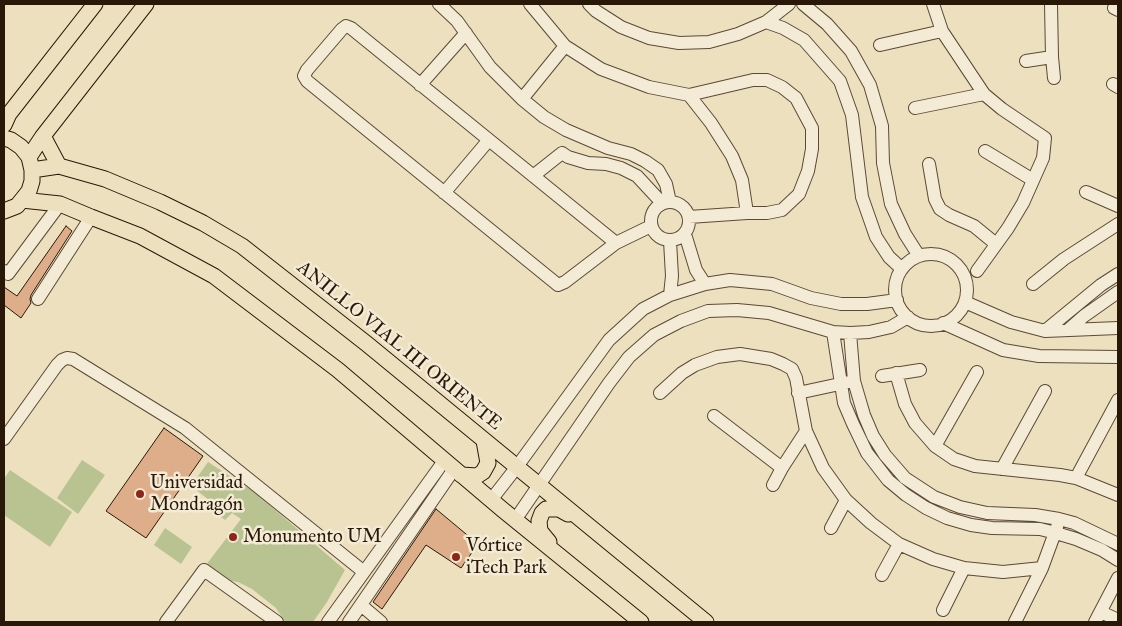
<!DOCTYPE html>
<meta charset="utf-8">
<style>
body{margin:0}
#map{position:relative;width:1122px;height:626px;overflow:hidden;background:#ede0bf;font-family:"IM FELL Great Primer",serif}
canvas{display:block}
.frame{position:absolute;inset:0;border:5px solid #291808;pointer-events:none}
</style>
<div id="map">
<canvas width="1122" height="626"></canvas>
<div class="frame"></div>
</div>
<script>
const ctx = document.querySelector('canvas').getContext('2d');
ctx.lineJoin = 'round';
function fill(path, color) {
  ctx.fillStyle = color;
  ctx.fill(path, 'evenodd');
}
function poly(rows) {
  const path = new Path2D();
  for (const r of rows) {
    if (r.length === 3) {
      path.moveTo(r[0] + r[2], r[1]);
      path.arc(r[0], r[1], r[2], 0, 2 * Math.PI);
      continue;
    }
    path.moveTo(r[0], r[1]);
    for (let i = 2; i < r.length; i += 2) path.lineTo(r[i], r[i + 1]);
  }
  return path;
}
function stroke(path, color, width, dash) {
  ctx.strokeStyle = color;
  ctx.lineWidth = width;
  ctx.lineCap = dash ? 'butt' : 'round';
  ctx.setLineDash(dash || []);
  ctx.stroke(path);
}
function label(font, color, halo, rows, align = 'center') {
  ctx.font = font + ' "IM FELL Great Primer",serif';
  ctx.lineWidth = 5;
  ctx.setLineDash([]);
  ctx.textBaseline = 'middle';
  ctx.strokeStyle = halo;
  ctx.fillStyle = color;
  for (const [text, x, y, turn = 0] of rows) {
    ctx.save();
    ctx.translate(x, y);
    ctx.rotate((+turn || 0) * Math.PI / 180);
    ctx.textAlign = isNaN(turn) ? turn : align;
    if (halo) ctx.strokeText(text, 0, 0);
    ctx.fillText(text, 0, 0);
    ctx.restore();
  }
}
const green = poly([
 [82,460,105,475,78,514,57,498],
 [208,462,253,491,345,570,327,602,313,622,285,622,276,608,252,589,238,582,225,580,206,565,241,519,232,513,225,520,215,512,218,507,191,486],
 [10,470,72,512,50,547,4,515,4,479],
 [165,528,192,547,181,564,154,545]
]);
const building = poly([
 [66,226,72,231,31,295,30,299,31,303,21,318,4,305,4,287,17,296,66,226],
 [164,428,203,456,146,538,106,511,164,428],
 [436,509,478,544,461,568,426,545,382,609,373,602,436,509]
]);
const minor = poly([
 [439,4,457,21,490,67,522,99,544,117,566,130,608,148,631,154,645,161,658,170,666,184,670,202],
 [530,4,565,46,601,69,649,87,689,95,753,80,767,80,782,87,796,98,812,128,812,149,808,171,799,194,782,210,767,213,747,213,689,217],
 [589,4,596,11,621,27,649,38,679,43,709,42,738,34,766,22,789,4],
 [803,4,827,24,851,51,870,85,882,126,883,163,891,204,905,234,919,256],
 [933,4,942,31,984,94,1002,109,1045,138,1043,158,1023,203,1008,228,977,271],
 [1051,4,1052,57,1054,78],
 [1114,8,1118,10],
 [766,22,783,28,804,40,840,81,852,115,862,197,876,237,889,257,902,269],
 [880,45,942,31],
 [1026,61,1052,57],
 [1113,84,1118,87],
 [420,85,466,33],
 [689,95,711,123,732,156,742,180,747,213],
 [522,99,565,46],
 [915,108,984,94],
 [985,151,1033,180],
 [562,153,568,157,588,163,606,164,621,168,637,176,662,203],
 [929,164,935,199,940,209,949,215,974,226,996,244],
 [533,176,562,153],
 [1086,192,1118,206],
 [444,193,488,141],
 [670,221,19],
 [685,234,696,270,705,284],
 [616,243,351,28,346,26,342,29,307,70,304,76,307,81,558,285,565,282,616,243,651,226],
 [931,290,36],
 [4,271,8,274,60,204],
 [1033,284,1064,259,1118,224],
 [670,295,672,276,670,241],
 [38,299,91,217],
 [965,302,1011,322,1045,331,1118,328],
 [943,323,1003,350,1039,356,1118,357],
 [1068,330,1084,316,1118,292],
 [1045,331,1101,285,1118,274],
 [833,332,844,403,853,424,867,453,888,480,906,495,926,508,947,518,971,525,992,528,1040,529,1056,533,1076,539,1102,550,1118,560],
 [850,333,854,381,864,415,873,436,885,455,905,478,934,497,960,507,987,513,1035,515,1059,519,1074,523,1118,544],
 [896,373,905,404,915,423,935,446,954,459,975,466,1060,475,1076,478,1118,495],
 [882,376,920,370],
 [660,393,682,373,695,365,717,357,740,354,771,359,783,364,792,369,796,378,806,431,823,468,846,500,871,523,899,544,933,559,964,568,1003,572,1042,568],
 [798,393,849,382],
 [714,416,782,468],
 [4,439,57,365,62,360,67,358,73,359,185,428,364,572],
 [935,446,977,372],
 [1002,469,1045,391],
 [1076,478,1118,400],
 [773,485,782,468,806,431],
 [491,500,516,468,609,340,643,309,670,295,705,284,730,280,772,284,811,298,841,304,867,304,897,300],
 [515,520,609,383,629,357,654,335,681,321,708,311,737,310,769,313,833,332,850,333,869,332,891,327,908,317],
 [831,528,846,500],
 [882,575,899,544],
 [361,605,381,622],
 [943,610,964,568],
 [1101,612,1118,620],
 [166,622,204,570,277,622],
 [328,622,444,461],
 [349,622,454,469],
 [1015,622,1042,568,1057,527],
 [1095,622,1118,578]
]);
const major = poly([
 [4,125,9,114,95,4],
 [43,136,59,166],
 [4,138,11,140,21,147,29,157,32,170,32,181,29,191,17,206,4,211],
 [29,157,43,136,146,4],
 [32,170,59,166,105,179,160,202,203,223,242,246,367,344,706,622],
 [22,200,60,204,91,217,140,236,214,276,338,370,503,510,641,622],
 [461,475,477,476,483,472,488,463,484,441],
 [549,542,540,531,539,521,542,513,546,509,559,509,568,514]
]);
const markers = [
 [140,494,5,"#8f2418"],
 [233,537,5,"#8f2418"],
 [456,557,5,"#8f2418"]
];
const streetNames = [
 ["ANILLO VIAL III ORIENTE",399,346,39]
];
const poiNames = [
 ["Universidad",150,483],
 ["Mondragón",150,505],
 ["Monumento UM",243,537],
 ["Vórtice",466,546],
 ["iTech Park",466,568]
];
fill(green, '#b9c291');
fill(building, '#dead8a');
stroke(building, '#291808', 1);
stroke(minor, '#5a4a36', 14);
stroke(major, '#291808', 17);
stroke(minor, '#f3ebd5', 12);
stroke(major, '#ede0bf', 15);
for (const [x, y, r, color] of markers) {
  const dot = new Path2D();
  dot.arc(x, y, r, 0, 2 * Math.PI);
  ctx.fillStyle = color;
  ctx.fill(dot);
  stroke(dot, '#f3ebd5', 2);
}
label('19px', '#291808', '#f3ebd5', streetNames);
label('19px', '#291808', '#f3ebd5', poiNames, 'left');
</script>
